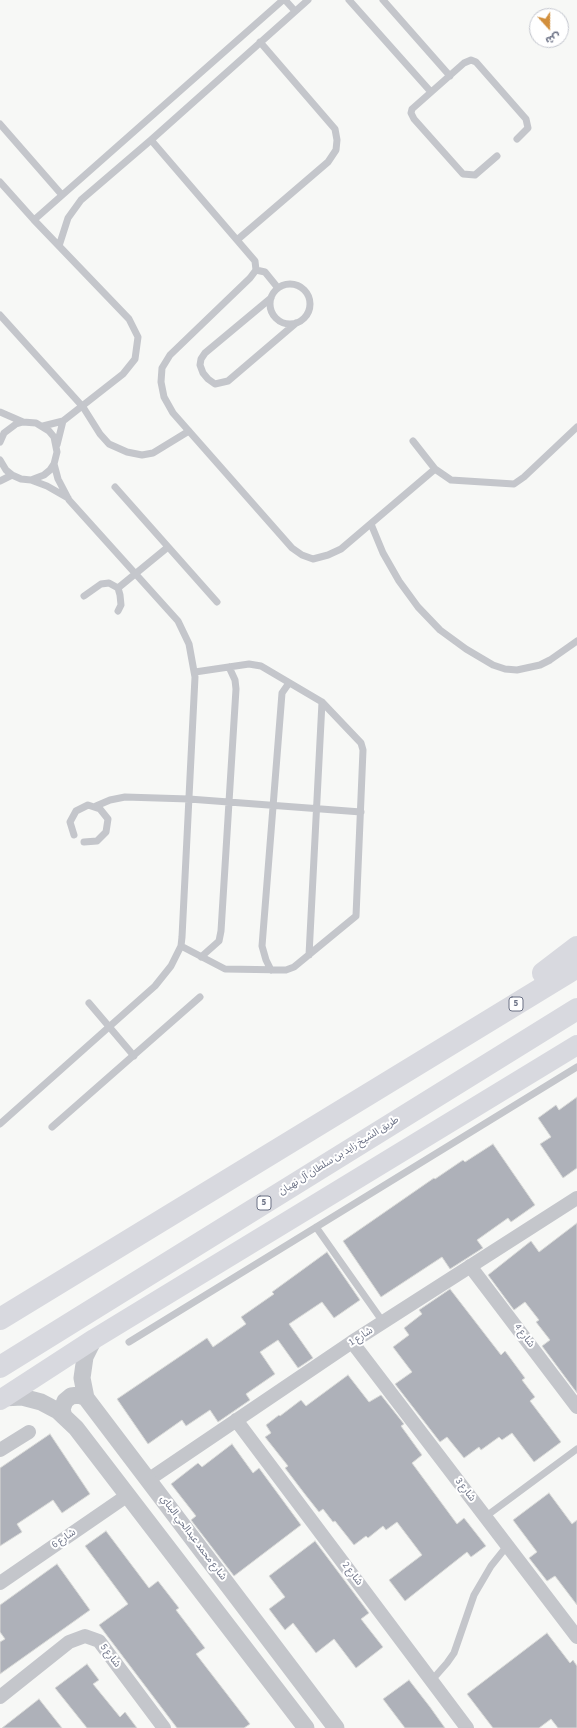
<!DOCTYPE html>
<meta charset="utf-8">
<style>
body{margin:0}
#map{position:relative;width:577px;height:1728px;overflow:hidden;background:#f7f8f6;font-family:"Source Sans 3","Noto Sans Arabic",sans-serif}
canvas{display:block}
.north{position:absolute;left:529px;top:8px;width:40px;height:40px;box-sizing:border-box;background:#fff;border:1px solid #c3c6ce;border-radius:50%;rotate:159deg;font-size:11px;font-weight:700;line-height:16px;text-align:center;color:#6a7084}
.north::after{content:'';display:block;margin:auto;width:14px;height:18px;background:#d28f3c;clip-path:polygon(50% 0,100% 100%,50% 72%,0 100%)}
</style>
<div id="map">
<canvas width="577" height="1728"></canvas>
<div class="north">ش</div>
</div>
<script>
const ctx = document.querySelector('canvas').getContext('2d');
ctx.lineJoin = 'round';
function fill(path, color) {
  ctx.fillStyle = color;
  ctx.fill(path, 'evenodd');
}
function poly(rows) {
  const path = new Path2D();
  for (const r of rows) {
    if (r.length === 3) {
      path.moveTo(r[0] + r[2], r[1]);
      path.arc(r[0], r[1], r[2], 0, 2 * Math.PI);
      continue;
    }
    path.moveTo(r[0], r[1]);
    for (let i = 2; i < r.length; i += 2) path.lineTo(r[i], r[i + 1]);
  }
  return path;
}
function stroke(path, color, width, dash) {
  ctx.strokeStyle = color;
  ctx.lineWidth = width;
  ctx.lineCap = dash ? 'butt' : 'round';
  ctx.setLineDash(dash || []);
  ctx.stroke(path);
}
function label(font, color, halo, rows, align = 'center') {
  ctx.font = font + ' "Source Sans 3","Noto Sans Arabic",sans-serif';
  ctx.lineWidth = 4;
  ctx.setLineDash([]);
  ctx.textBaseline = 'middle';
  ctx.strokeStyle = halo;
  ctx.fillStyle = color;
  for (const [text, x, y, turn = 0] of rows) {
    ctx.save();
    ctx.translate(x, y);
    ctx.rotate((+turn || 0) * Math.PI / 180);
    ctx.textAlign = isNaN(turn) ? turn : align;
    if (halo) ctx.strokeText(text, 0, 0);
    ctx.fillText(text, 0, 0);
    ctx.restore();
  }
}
const building = poly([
 [577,1097,577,1168,563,1178,540,1144,551,1137,538,1118,556,1105,559,1110,577,1097],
 [493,1144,535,1205,511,1222,508,1218,477,1240,483,1248,450,1269,442,1257,381,1297,343,1241,434,1178,435,1179,463,1160,465,1162,493,1144],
 [577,1223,577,1393,542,1346,550,1340,536,1322,539,1320,525,1302,514,1310,488,1275,531,1241,539,1252,577,1223],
 [327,1252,360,1300,334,1318,322,1302,289,1324,313,1358,298,1368,278,1340,260,1352,275,1374,246,1394,250,1400,218,1422,210,1410,186,1426,182,1420,148,1444,117,1399,207,1338,213,1347,246,1324,241,1317,274,1294,272,1292,327,1252],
 [450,1289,501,1355,505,1351,525,1378,522,1380,535,1397,530,1401,561,1442,534,1462,512,1433,502,1440,499,1437,481,1450,479,1447,464,1458,447,1437,440,1442,395,1384,412,1372,393,1347,409,1335,404,1328,422,1314,419,1310,450,1289],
 [348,1375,369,1402,381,1395,404,1424,401,1426,422,1455,412,1463,457,1524,464,1518,486,1546,471,1557,467,1552,405,1601,389,1580,422,1555,397,1522,386,1530,383,1526,368,1538,366,1536,354,1545,335,1521,333,1522,323,1509,319,1512,304,1493,285,1468,288,1466,265,1437,271,1433,266,1425,279,1415,280,1416,301,1400,306,1406,348,1375],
 [50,1434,90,1494,62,1513,53,1500,17,1524,22,1532,0,1546,0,1468,50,1434],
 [232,1444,253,1473,259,1468,301,1525,234,1576,191,1520,196,1516,171,1484,198,1463,202,1467,232,1444],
 [549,1493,572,1524,577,1520,577,1605,555,1576,547,1581,529,1558,537,1552,513,1520,549,1493],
 [106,1531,149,1588,158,1581,179,1608,176,1610,205,1648,196,1654,250,1724,244,1728,177,1728,99,1625,128,1604,85,1546,106,1531],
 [315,1541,369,1613,361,1619,383,1647,356,1668,334,1639,316,1653,293,1623,285,1630,269,1609,285,1597,269,1576,315,1541],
 [57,1564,90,1610,0,1674,0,1642,5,1639,0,1632,0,1605,57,1564],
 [547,1633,570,1663,573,1660,577,1666,577,1728,558,1728,551,1719,539,1728,493,1728,467,1694,547,1633],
 [87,1664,99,1680,93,1684,120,1717,125,1712,137,1728,87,1728,55,1688,87,1664],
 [409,1680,430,1707,445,1728,405,1728,383,1699,409,1680],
 [39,1699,62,1728,2,1728,39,1699]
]);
const service = poly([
 [285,0,295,11],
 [349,0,431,92],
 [383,0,450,76],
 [0,124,62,195],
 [151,140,255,261,256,270,250,278,170,355,162,368,161,382,164,397,173,413,292,548,302,555,313,559,328,555,341,549,435,469],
 [497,156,475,175,463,174,414,119,411,113,412,109,464,63,471,60,476,62,526,119,528,128,517,139],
 [0,182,34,220],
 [237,240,328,162,336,150,337,140,335,129,260,42],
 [59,246,68,218,81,200,151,140,308,0],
 [256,270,265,272,278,288],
 [290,304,20],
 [271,298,205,353,201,359,200,365,203,373,208,379,215,384,228,381,296,323],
 [0,315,83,407,100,434,109,444,127,452,142,455,153,453,189,431],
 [0,412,23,422],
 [43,426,63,421,123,374,135,359,138,337,129,319,34,220,283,0],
 [413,441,435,469,451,480,514,484,524,477,577,427],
 [0,442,4,433,16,424,23,422,36,423,49,431,54,437,57,452,54,464,50,470,44,475,31,480,21,479,12,475,6,470,0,460],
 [57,445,63,421],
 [31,480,47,486,68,498],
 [0,481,12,475],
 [115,487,217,602],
 [371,524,383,553,399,581,418,607,440,630,466,649,493,665,505,669,517,670,540,665,550,660,577,641],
 [118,588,168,547],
 [84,596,101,584,109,583,118,588,120,595,121,605,118,611],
 [96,806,110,800,125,797,189,799,361,812],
 [74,835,70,822,76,811,88,805,100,809,108,819,106,832,97,841,84,842],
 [181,946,225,969,286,970,294,967,356,916,363,750,361,743,322,702,261,666,249,664,195,672],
 [309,955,322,702],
 [201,957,219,941,221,931,236,689,235,680,229,667],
 [271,970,266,960,262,946,282,693,289,683],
 [89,1003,134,1056],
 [0,1124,155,986,171,966,181,946,182,937,195,677,189,644,178,621,69,500,58,479,54,464],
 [52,1127,200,997],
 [316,1227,383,1322],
 [129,1342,577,1067],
 [485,1517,577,1449],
 [432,1680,447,1663,454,1653,474,1595,491,1566,507,1546]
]);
const minor = poly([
 [470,1266,577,1407],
 [352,1342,577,1637],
 [236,1420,467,1728],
 [0,1450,29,1432],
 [148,1480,352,1342,577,1198],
 [0,1583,128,1495],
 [0,1697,69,1642,85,1636,99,1641,164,1728]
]);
const tertiary = poly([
 [94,1339,85,1357,82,1378,86,1398,336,1728],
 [3,1398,22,1397,41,1402,58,1411,76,1428,306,1728],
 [64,1417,62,1409,65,1401,71,1396,79,1395,86,1398]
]);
const secondary = poly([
 [0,1400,94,1339,577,1045]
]);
const motorway = poly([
 [543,973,577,947],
 [0,1319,577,967],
 [0,1367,577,1009]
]);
const shields = [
 [516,1004,14],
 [264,1203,14]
];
const shieldNames = [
 ["5",516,1004],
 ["5",264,1203]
];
const streetNames = [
 ["طريق الشيخ زايد بن سلطان آل نهيان",339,1156,-32],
 ["شارع 4",524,1336,53],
 ["شارع 1",361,1337,-33],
 ["شارع 3",465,1490,53],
 ["شارع محمد عبدالحي البناي",193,1538,53],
 ["شارع 6",64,1539,-34],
 ["شارع 2",352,1574,53],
 ["شارع 5",110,1656,53]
];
fill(building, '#aeb1b9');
stroke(building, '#d9dad8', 1);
stroke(service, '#c4c6cb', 7);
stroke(minor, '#c4c6cb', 14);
stroke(tertiary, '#c4c6cb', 17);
stroke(secondary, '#d8d9df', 20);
stroke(motorway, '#d8d9df', 22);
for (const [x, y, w] of shields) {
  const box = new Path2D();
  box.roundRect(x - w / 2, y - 7, w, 14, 3);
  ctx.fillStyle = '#fff';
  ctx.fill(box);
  stroke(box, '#6a7084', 1);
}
label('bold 9px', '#6a7084', null, shieldNames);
label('10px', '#6a7084', '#fff', streetNames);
</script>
